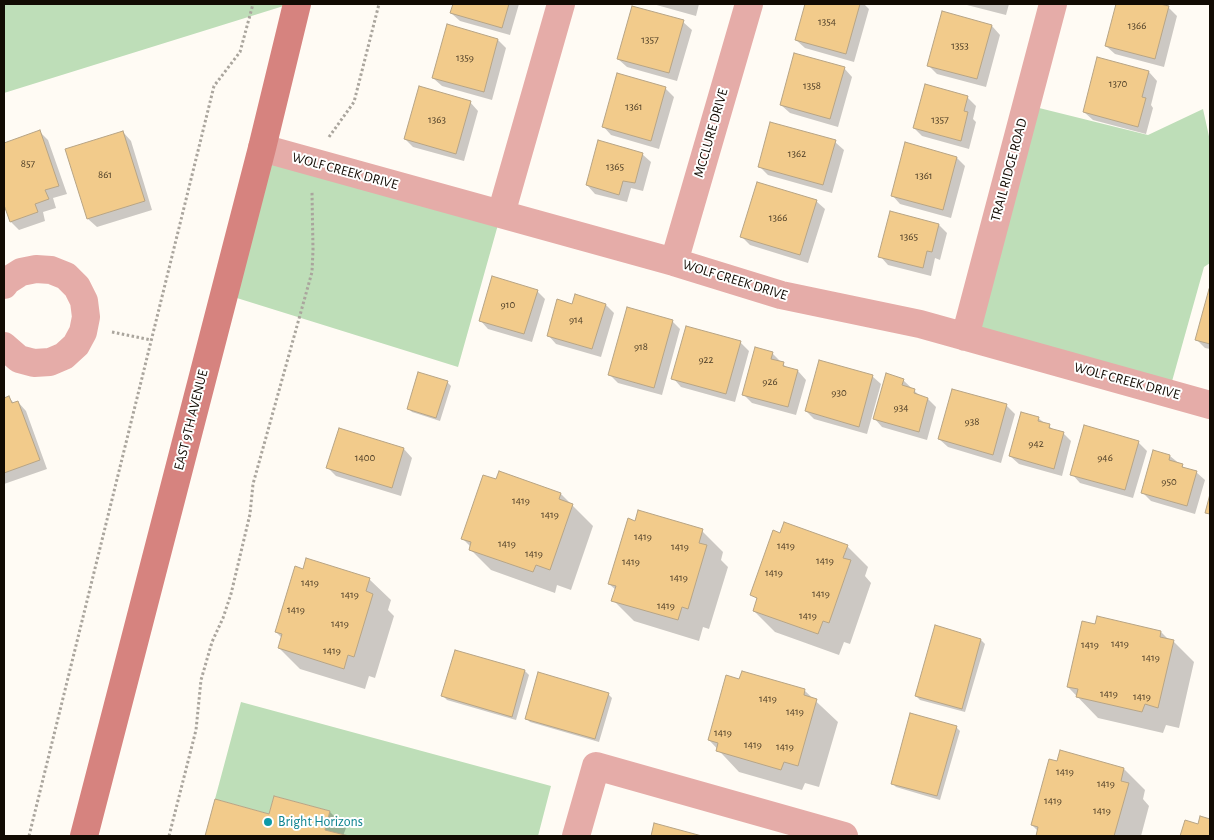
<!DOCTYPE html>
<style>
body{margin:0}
#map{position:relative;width:1214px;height:840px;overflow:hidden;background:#fffbf4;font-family:"Alegreya Sans",sans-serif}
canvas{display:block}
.frame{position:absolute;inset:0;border:5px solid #120b03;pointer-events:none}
</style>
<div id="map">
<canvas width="1214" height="840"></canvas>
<div class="frame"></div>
</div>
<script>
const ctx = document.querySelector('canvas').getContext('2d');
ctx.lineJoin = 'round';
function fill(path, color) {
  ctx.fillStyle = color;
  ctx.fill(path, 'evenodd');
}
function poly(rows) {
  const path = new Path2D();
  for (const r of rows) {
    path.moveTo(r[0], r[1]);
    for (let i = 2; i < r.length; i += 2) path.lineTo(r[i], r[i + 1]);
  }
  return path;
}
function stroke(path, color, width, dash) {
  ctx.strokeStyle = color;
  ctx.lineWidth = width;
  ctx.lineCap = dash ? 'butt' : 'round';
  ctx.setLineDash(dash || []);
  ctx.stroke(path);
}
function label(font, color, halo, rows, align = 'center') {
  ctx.font = font + ' "Alegreya Sans",sans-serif';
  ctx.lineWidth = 4;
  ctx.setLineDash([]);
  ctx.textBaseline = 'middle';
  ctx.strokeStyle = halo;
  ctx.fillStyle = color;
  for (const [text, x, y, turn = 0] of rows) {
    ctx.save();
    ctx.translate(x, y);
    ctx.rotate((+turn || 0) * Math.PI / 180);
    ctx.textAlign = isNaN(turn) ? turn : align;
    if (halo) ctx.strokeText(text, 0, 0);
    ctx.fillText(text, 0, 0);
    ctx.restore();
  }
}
const green = poly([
 [4,4,290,4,4,93],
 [1027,105,1148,135,1203,109,1210,141,1210,263,1204,267,1169,392,965,337],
 [262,148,501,214,458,367,224,294],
 [241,702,551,786,538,836,349,836,325,830,330,811,274,796,269,814,215,799]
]);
const shadow = poly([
 [454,4,519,4,510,35,460,21,451,13],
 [653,4,699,4,696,16],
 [806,4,864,4,869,9,854,62,805,48,796,40],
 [963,4,1009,4,1006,15],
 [1117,4,1155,4,1168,7,1177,16,1164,67,1115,54,1106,46],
 [943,13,992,26,1000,35,986,87,937,74,928,65],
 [683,22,692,30,677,81,627,67,618,59],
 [498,40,506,48,492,100,442,86,433,78],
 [1098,59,1149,72,1157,81,1151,105,1153,108,1146,134,1093,120,1084,112],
 [844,68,852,77,838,127,790,113,781,105],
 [665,88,674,97,659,149,611,135,603,126],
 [967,97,976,106,973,119,976,122,969,149,922,136,914,128],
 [470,102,478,111,464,161,413,147,405,139],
 [39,131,48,140,67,194,53,198,56,208,43,212,45,221,19,230,11,222,4,201,4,144],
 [123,132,131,141,152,210,97,227,88,219,67,150],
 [835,142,844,150,832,193,768,175,759,166],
 [906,144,957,158,965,166,951,218,900,204,892,195],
 [642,154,651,162,643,191,631,188,627,202,595,194,587,185],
 [816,201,825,209,808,263,750,245,742,237],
 [939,225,947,233,940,260,935,258,931,276,888,265,880,256],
 [537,291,545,299,532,342,488,329,480,320],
 [1210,291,1210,349,1205,348,1196,339],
 [573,305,606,305,614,313,601,357,556,344,548,335],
 [672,321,680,329,662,395,618,383,610,375],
 [740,342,749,351,735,402,681,387,673,378],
 [772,353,788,369,798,371,806,380,796,415,752,403,743,394],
 [872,376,881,384,867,434,814,419,806,411],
 [903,380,921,397,928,399,936,407,927,440,882,427,874,418],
 [447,382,451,386,440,421,412,412,408,408],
 [4,397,5,399,9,398,15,404,18,402,26,411,47,469,4,484],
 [1006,405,1015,414,1001,463,948,447,939,439],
 [1038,418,1054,430,1063,433,1071,441,1062,476,1019,464,1010,456],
 [340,430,404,449,412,458,401,496,336,476,328,468],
 [1138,442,1147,451,1133,498,1080,483,1072,474],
 [1170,456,1186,469,1196,472,1205,480,1195,514,1151,501,1143,493],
 [500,473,561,494,593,526,571,590,557,585,555,593,491,570,470,549,471,547,462,538],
 [636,522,702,531,723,552,721,560,728,567,709,629,703,627,699,641,634,621,613,600,616,590,609,584],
 [781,534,847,546,868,567,865,576,871,583,850,644,844,642,839,655,775,632,754,611,758,600,752,594],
 [369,579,391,600,388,610,394,616,375,678,369,676,365,689,300,669,279,648,282,638,276,632],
 [1161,632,1169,640,1173,641,1194,662,1179,728,1166,725,1163,733,1098,718,1068,687],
 [981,640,985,644,965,712,920,700,916,696],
 [525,671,529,675,516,720,447,700,443,696],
 [740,680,805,691,838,722,819,787,805,783,802,790,739,772,709,740],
 [608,694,612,698,599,742,530,722,526,718],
 [956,727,960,731,940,800,896,787,892,783],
 [1124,769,1145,790,1143,799,1149,806,1141,836,1037,836,1038,831,1032,825],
 [216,801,270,816,330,812,346,828,343,836,345,836,206,836]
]);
const building = poly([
 [453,4,509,4,502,28,450,13,453,4],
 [805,4,860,4,846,54,795,40,805,4],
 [1116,4,1160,4,1169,6,1155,59,1105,46,1116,4],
 [632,6,684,20,669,73,617,59,632,6],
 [942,11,992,25,977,79,927,66,942,11],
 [447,24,498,39,484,92,432,78,447,24],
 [794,53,845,67,830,119,780,105,794,53],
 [1097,57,1149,71,1142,97,1146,98,1138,127,1083,112,1097,57],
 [617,73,666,87,651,141,602,127,617,73],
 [925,84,968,96,964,111,968,112,961,141,913,128,925,84],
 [419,86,471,101,456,154,404,139,419,86],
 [770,122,836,140,823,185,758,167,770,122],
 [40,130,59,186,45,190,49,199,35,204,38,212,10,222,4,205,4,143,40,130],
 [123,131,145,201,87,219,65,149,123,131],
 [598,140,643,153,635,183,623,181,619,195,586,185,598,140],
 [905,142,957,157,943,210,891,196,905,142],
 [757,182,817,200,800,255,740,237,757,182],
 [890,211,939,224,932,252,927,251,923,268,878,257,890,211],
 [492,276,538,290,524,334,479,321,492,276],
 [1209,289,1210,289,1210,344,1195,340,1209,289],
 [575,294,606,304,592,349,547,336,557,299,572,304,575,294],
 [627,307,673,320,654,388,608,375,627,307],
 [686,326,741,341,726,394,671,379,686,326],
 [755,347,773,352,771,359,784,362,783,366,798,370,788,407,742,395,755,347],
 [819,360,873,375,859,427,805,411,819,360],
 [418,372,448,381,436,418,407,409,418,372],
 [886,373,904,379,902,385,915,389,914,393,928,398,919,432,873,419,886,373],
 [952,389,1007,404,993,455,938,439,952,389],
 [9,396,12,403,18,401,40,460,4,473,4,398,9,396],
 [1021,412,1039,417,1038,421,1050,424,1049,428,1064,432,1054,469,1009,456,1021,412],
 [1084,425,1139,441,1125,490,1070,475,1084,425],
 [339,428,404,448,392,488,326,468,339,428],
 [1153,450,1170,455,1169,460,1183,464,1182,467,1197,471,1187,506,1141,493,1153,450],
 [499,471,561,493,559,499,573,504,550,570,536,565,533,572,469,550,471,542,461,539,483,475,496,479,499,471],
 [1210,494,1210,514,1205,513,1210,494],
 [638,510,703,529,699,543,707,545,688,609,682,607,678,620,611,601,616,586,608,584,628,518,635,521,638,510],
 [784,522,848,545,843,558,851,560,829,623,823,621,818,634,753,611,757,598,750,595,773,530,780,533,784,522],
 [306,558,370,578,366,591,373,594,354,657,348,655,344,669,278,648,282,634,275,632,295,566,303,569,306,558],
 [1097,616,1161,631,1160,637,1174,640,1158,708,1145,704,1142,712,1076,697,1078,689,1067,687,1082,621,1095,624,1097,616],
 [935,625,981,639,962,709,915,696,935,625],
 [455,650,525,670,512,717,441,696,455,650],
 [742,671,805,689,804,695,817,699,798,766,784,762,781,770,716,751,718,743,708,740,726,675,739,679,742,671],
 [538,672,609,693,595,739,525,719,538,672],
 [910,713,957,726,937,796,891,784,910,713],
 [1060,750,1124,768,1121,781,1129,783,1114,836,1036,836,1038,827,1031,825,1049,759,1057,761,1060,750],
 [274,796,330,811,325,830,349,836,205,836,215,799,269,814,274,796],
 [1200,816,1210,819,1210,836,1180,836,1185,820,1198,824,1200,816],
 [654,823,702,836,651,836,654,823]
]);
const path = poly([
 [329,137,354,102,379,4],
 [112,332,151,340],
 [29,836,214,86,240,52,253,4],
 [169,836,196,730,201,680,212,642,223,618,231,594,250,514,253,484,312,272,313,250,312,192]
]);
const street = poly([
 [262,148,674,262,781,295,920,324,1210,405],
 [501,214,561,4],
 [674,262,749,4],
 [4,285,7,281,21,272,36,269,51,270,66,276,77,287,84,301,86,317,83,332,76,345,64,356,50,362,34,363,19,359,4,346],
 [965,337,1053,4],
 [576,836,596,766,844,836]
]);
const secondary = poly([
 [84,836,262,148,297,4]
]);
const markers = [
 [268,822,5,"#0f9aa8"]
];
const numberNames = [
 ["1354",827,22],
 ["1366",1137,26],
 ["1357",650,40],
 ["1353",960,46],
 ["1359",465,58],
 ["1370",1118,84],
 ["1358",812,86],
 ["1361",634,107],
 ["1363",437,120],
 ["1357",940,120],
 ["1362",797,154],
 ["857",28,164],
 ["1365",615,167],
 ["861",105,175],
 ["1361",924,176],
 ["1366",778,218],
 ["1365",909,237],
 ["910",508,305],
 ["914",576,320],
 ["918",641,347],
 ["922",706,360],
 ["926",770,382],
 ["930",839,393],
 ["934",901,408],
 ["938",972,422],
 ["942",1036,444],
 ["1400",365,458],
 ["946",1105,458],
 ["950",1169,482],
 ["1419",521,501],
 ["1419",550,515],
 ["1419",643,537],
 ["1419",507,544],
 ["1419",786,546],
 ["1419",680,547],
 ["1419",534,554],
 ["1419",825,561],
 ["1419",631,562],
 ["1419",774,573],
 ["1419",679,578],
 ["1419",310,583],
 ["1419",821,594],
 ["1419",350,595],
 ["1419",666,606],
 ["1419",296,610],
 ["1419",808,616],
 ["1419",340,624],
 ["1419",1120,644],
 ["1419",1090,645],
 ["1419",332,651],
 ["1419",1151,658],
 ["1419",1109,694],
 ["1419",1142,697],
 ["1419",768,699],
 ["1419",795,712],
 ["1419",723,733],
 ["1419",753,745],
 ["1419",785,747],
 ["1419",1065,772],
 ["1419",1106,784],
 ["1419",1053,801],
 ["1419",1102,811]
];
const streetNames = [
 ["MCCLURE DRIVE",711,133,-74],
 ["TRAIL RIDGE ROAD",1009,170,-75],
 ["WOLF CREEK DRIVE",345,171,15],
 ["WOLF CREEK DRIVE",735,280,17],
 ["WOLF CREEK DRIVE",1127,381,15],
 ["EAST 9TH AVENUE",191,420,-76]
];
const cultureNames = [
 ["Bright Horizons",278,822]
];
fill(green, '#bedeb8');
fill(shadow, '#0003');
fill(building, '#f2cb8b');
stroke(building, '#b7a485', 1);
stroke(path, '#aaa59d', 3, [2.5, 2.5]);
stroke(street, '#e5aca8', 28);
stroke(secondary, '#d6837f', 28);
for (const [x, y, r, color] of markers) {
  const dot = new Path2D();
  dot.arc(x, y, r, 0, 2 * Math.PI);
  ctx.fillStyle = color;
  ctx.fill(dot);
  stroke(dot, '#fff', 2);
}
label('11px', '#4a3b25', null, numberNames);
label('14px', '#120b03', '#fff', streetNames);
label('14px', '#0d838f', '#fff', cultureNames, 'left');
</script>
